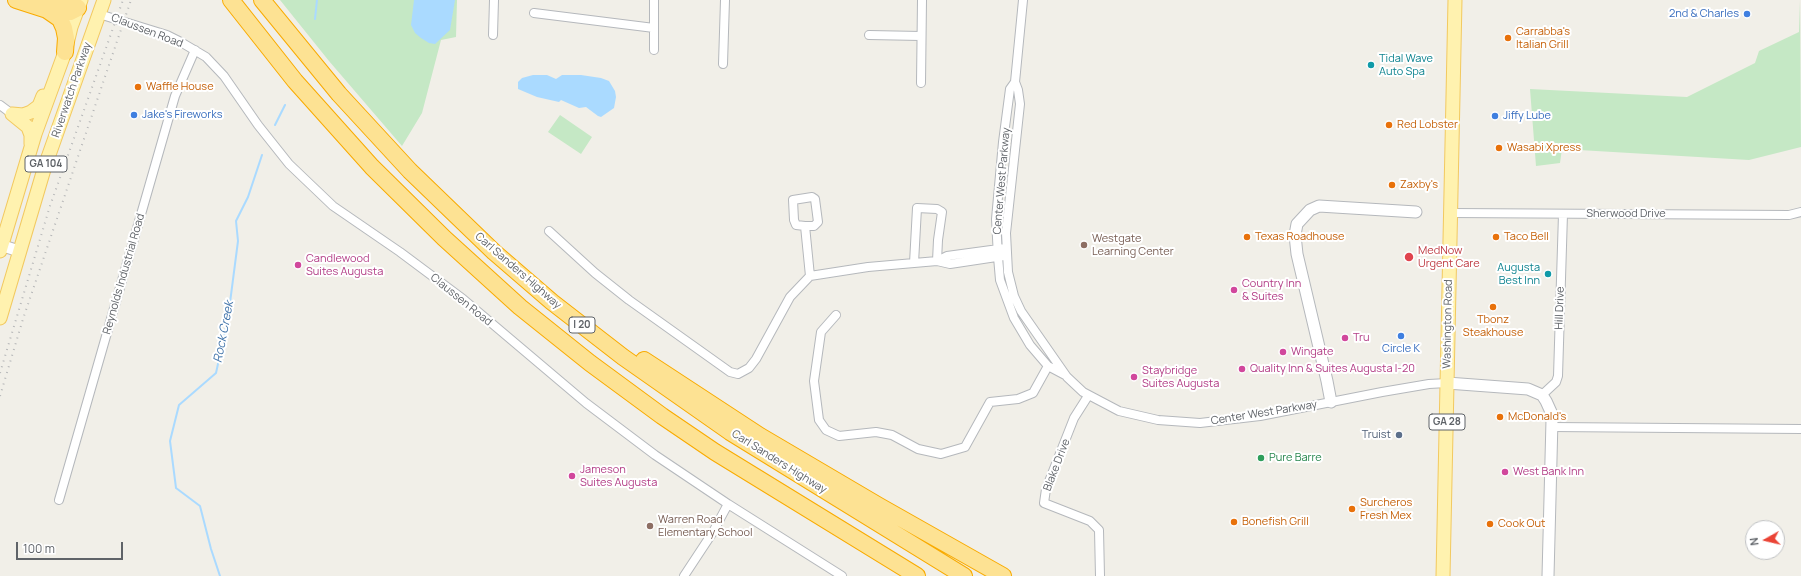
<!DOCTYPE html>
<style>
body{margin:0}
#map{position:relative;width:1801px;height:576px;overflow:hidden;background:#f1efe8;font-family:Manrope,sans-serif}
canvas{display:block}
.north{position:absolute;left:1745px;top:520px;width:40px;height:40px;box-sizing:border-box;background:#fff;border:1px solid #bfc1c3;border-radius:50%;rotate:262deg;font-size:11px;font-weight:700;line-height:16px;text-align:center;color:#5f6368}
.north::after{content:'';display:block;margin:auto;width:14px;height:18px;background:#ea4335;clip-path:polygon(50% 0,100% 100%,50% 72%,0 100%)}
.scale{position:absolute;left:16px;top:542px;width:107px;height:18px;box-sizing:border-box;border:2px solid #5f6368;border-top:0;padding-left:5px;font-size:12px;line-height:14px;white-space:nowrap;color:#5f6368;-webkit-text-stroke:3px #fff;paint-order:stroke}
</style>
<div id="map">
<canvas width="1801" height="576"></canvas>
<div class="north">N</div>
<div class="scale">100 m</div>
</div>
<script>
const ctx = document.querySelector('canvas').getContext('2d');
ctx.lineJoin = 'round';
function fill(path, color) {
  ctx.fillStyle = color;
  ctx.fill(path, 'evenodd');
}
function poly(rows) {
  const path = new Path2D();
  for (const r of rows) {
    path.moveTo(r[0], r[1]);
    for (let i = 2; i < r.length; i += 2) path.lineTo(r[i], r[i + 1]);
  }
  return path;
}
function stroke(path, color, width, dash) {
  ctx.strokeStyle = color;
  ctx.lineWidth = width;
  ctx.lineCap = dash ? 'butt' : 'round';
  ctx.setLineDash(dash || []);
  ctx.stroke(path);
}
function label(font, color, halo, rows, align = 'center') {
  ctx.font = font + ' Manrope,sans-serif';
  ctx.lineWidth = 4;
  ctx.setLineDash([]);
  ctx.textBaseline = 'middle';
  ctx.strokeStyle = halo;
  ctx.fillStyle = color;
  for (const [text, x, y, turn = 0] of rows) {
    ctx.save();
    ctx.translate(x, y);
    ctx.rotate((+turn || 0) * Math.PI / 180);
    ctx.textAlign = isNaN(turn) ? turn : align;
    if (halo) ctx.strokeText(text, 0, 0);
    ctx.fillText(text, 0, 0);
    ctx.restore();
  }
}
const green = poly([
 [280,0,457,0,456,37,441,40,422,113,402,146,329,61],
 [1800,0,1801,147,1749,160,1562,149,1560,163,1536,166,1530,89,1687,97,1755,63,1759,51,1799,32],
 [560,115,592,137,581,154,548,132]
]);
const water = poly([
 [414,0,455,0,450,30,435,44,429,43,421,38,415,33,411,25],
 [533,75,547,75,556,79,562,75,581,75,601,78,609,81,615,91,616,97,614,108,601,117,598,116,586,107,579,108,561,100,559,102,537,97,518,89,518,82,522,78]
]);
const stream = poly([
 [315,19,317,0],
 [275,125,285,105],
 [220,576,211,549,200,506,176,488,170,441,179,405,216,373,228,318,238,241,236,221,248,197,262,155]
]);
const minor = poly([
 [1023,0,1015,82,1018,90,1020,104,1006,233,1008,272,1014,296,1021,311,1067,377,1083,392,1119,411,1158,420,1200,423,1260,416,1382,392,1429,384,1447,383],
 [534,13,654,28],
 [99,14,167,35,179,41,206,57,224,76,258,125,289,164,333,206,400,252,463,299,586,403,655,455,728,504,842,576],
 [493,35,494,0],
 [869,35,921,36],
 [654,50,654,0],
 [723,64,725,0],
 [1015,82,1010,89,1003,142,996,219,998,257,1000,280,1014,318,1030,345,1048,366,1065,375],
 [921,83,922,0],
 [0,105,12,114],
 [1451,213,1789,215,1801,212],
 [805,226,814,226,818,222,815,199,812,197,793,200,794,220,796,225,805,226,810,276],
 [549,231,595,273,629,300,730,372,738,374,749,368,756,359,790,297,810,276,868,267,937,261,947,256,1006,248],
 [937,261,950,264,1003,256],
 [914,263,917,208,937,209,942,212,938,240,937,261],
 [836,315,821,332,814,381,819,420,826,430,839,436,876,432,892,435,918,449,941,454,965,447,990,402,1018,399,1033,393,1048,366],
 [1542,395,1556,382,1558,376,1563,214],
 [1088,396,1074,418,1046,489,1044,503,1090,521,1099,530,1100,576],
 [1552,427,1801,429],
 [59,500,175,96,195,50],
 [684,576,713,532,728,504]
]);
const tertiary = poly([
 [0,245,19,251],
 [1447,383,1528,389,1542,395,1546,401,1551,412,1552,420,1548,576],
 [1331,402,1327,381,1297,254,1295,235,1297,224,1310,210,1319,206,1416,212]
]);
const primary = poly([
 [12,114,28,127,31,135,31,144],
 [12,114,23,115,31,112,39,106,43,96],
 [0,251,35,134,65,52,71,27,81,0],
 [0,318,45,166,104,0],
 [1443,576,1455,0]
]);
const motorway = poly([
 [16,0,47,10,60,19,64,28,66,38,65,52],
 [231,0,295,81,372,167,444,238,520,307,590,363,662,416,715,452,917,576],
 [262,0,339,94,410,171,494,252,552,302,623,357,730,432,964,576],
 [48,5,70,12,78,8,72,3,63,0],
 [644,360,760,436,879,506,1003,576]
]);
const rail = poly([
 [0,373,50,206,123,0],
 [0,396,23,319,131,0]
]);
const markers = [
 [1747,14,4,"#3f7fe0"],
 [1508,38,4,"#e8710a"],
 [1371,65,4,"#0f9aa8"],
 [138,87,4,"#e8710a"],
 [134,115,4,"#3f7fe0"],
 [1495,116,4,"#3f7fe0"],
 [1389,125,4,"#e8710a"],
 [1499,148,4,"#e8710a"],
 [1392,185,4,"#e8710a"],
 [1247,237,4,"#e8710a"],
 [1496,237,4,"#e8710a"],
 [1084,245,4,"#8d6e63"],
 [1409,257,5,"#e0444e"],
 [298,265,4,"#d1479c"],
 [1548,274,4,"#0f9aa8"],
 [1234,290,4,"#d1479c"],
 [1493,307,4,"#e8710a"],
 [1401,336,4,"#3f7fe0"],
 [1345,338,4,"#d1479c"],
 [1283,352,4,"#d1479c"],
 [1242,369,4,"#d1479c"],
 [1134,377,4,"#d1479c"],
 [1500,417,4,"#e8710a"],
 [1399,435,4,"#5c6f8a"],
 [1261,458,4,"#2e9e5b"],
 [1505,472,4,"#d1479c"],
 [572,476,4,"#d1479c"],
 [1352,509,4,"#e8710a"],
 [1234,522,4,"#e8710a"],
 [1490,524,4,"#e8710a"],
 [650,526,4,"#8d6e63"]
];
const shields = [
 [46,164,42],
 [582,325,26],
 [1447,422,36]
];
const shieldNames = [
 ["GA 104",46,164],
 ["I 20",582,325],
 ["GA 28",1447,422]
];
const shopNames = [
 ["2nd & Charles",1739,14,"right"],
 ["Jake's Fireworks",142,115],
 ["Jiffy Lube",1503,116],
 ["Circle K",1401,349,"center"]
];
const streetNames = [
 ["Claussen Road",147,31,21],
 ["Riverwatch Parkway",72,90,-71],
 ["Center West Parkway",1002,181,-85],
 ["Sherwood Drive",1626,214],
 ["Carl Sanders Highway",518,271,41],
 ["Reynolds Industrial Road",124,274,-74],
 ["Claussen Road",461,300,39],
 ["Hill Drive",1560,308,-88],
 ["Washington Road",1448,324,-89],
 ["Center West Parkway",1264,413,-9],
 ["Carl Sanders Highway",779,462,32],
 ["Blake Drive",1057,465,-69]
];
const foodNames = [
 ["Carrabba's",1516,32],
 ["Italian Grill",1516,45],
 ["Waffle House",146,87],
 ["Red Lobster",1397,125],
 ["Wasabi Xpress",1507,148],
 ["Zaxby's",1400,185],
 ["Texas Roadhouse",1255,237],
 ["Taco Bell",1504,237],
 ["Tbonz",1493,320,"center"],
 ["Steakhouse",1493,333,"center"],
 ["McDonald's",1508,417],
 ["Surcheros",1360,503],
 ["Fresh Mex",1360,516],
 ["Bonefish Grill",1242,522],
 ["Cook Out",1498,524]
];
const cultureNames = [
 ["Tidal Wave",1379,59],
 ["Auto Spa",1379,72],
 ["Augusta",1540,268,"right"],
 ["Best Inn",1540,281,"right"]
];
const educationNames = [
 ["Westgate",1092,239],
 ["Learning Center",1092,252],
 ["Warren Road",658,520],
 ["Elementary School",658,533]
];
const healthNames = [
 ["MedNow",1418,251],
 ["Urgent Care",1418,264]
];
const hotelNames = [
 ["Candlewood",306,259],
 ["Suites Augusta",306,272],
 ["Country Inn",1242,284],
 ["& Suites",1242,297],
 ["Tru",1353,338],
 ["Wingate",1291,352],
 ["Quality Inn & Suites Augusta I-20",1250,369],
 ["Staybridge",1142,371],
 ["Suites Augusta",1142,384],
 ["Jameson",580,470],
 ["Suites Augusta",580,483],
 ["West Bank Inn",1513,472]
];
const serviceNames = [
 ["Truist",1391,435]
];
const leisureNames = [
 ["Pure Barre",1269,458]
];
const waterNames = [
 ["Rock Creek",224,332,-79]
];
fill(green, '#c5e8c5');
fill(water, '#aadaff');
stroke(stream, '#aadaff', 2);
stroke(minor, '#b5b8bc', 10);
stroke(tertiary, '#b5b8bc', 13);
stroke(primary, '#f2c960', 15);
stroke(motorway, '#f9ab00', 18);
stroke(minor, '#fff', 8);
stroke(tertiary, '#fff', 11);
stroke(primary, '#fff2af', 13);
stroke(motorway, '#fde293', 16);
stroke(rail, '#b6b7b8', 2, [1, 5]);
for (const [x, y, r, color] of markers) {
  const dot = new Path2D();
  dot.arc(x, y, r, 0, 2 * Math.PI);
  ctx.fillStyle = color;
  ctx.fill(dot);
  stroke(dot, '#fff', 1.5);
}
for (const [x, y, w] of shields) {
  const box = new Path2D();
  box.roundRect(x - w / 2, y - 8, w, 16, 3);
  ctx.fillStyle = '#fff';
  ctx.fill(box);
  stroke(box, '#5f6368', 1);
}
label('bold 10px', '#5f6368', null, shieldNames);
label('11px', '#366cbe', '#fff', shopNames, 'left');
label('11px', '#5f6368', '#fff', streetNames);
label('11px', '#c56008', '#fff', foodNames, 'left');
label('11px', '#0d838f', '#fff', cultureNames, 'left');
label('11px', '#785e54', '#fff', educationNames, 'left');
label('11px', '#be3a42', '#fff', healthNames, 'left');
label('11px', '#b23c85', '#fff', hotelNames, 'left');
label('11px', '#4e5e75', '#fff', serviceNames, 'right');
label('11px', '#27864d', '#fff', leisureNames, 'left');
label('italic 12px', '#4174aa', '#fff', waterNames);
</script>
